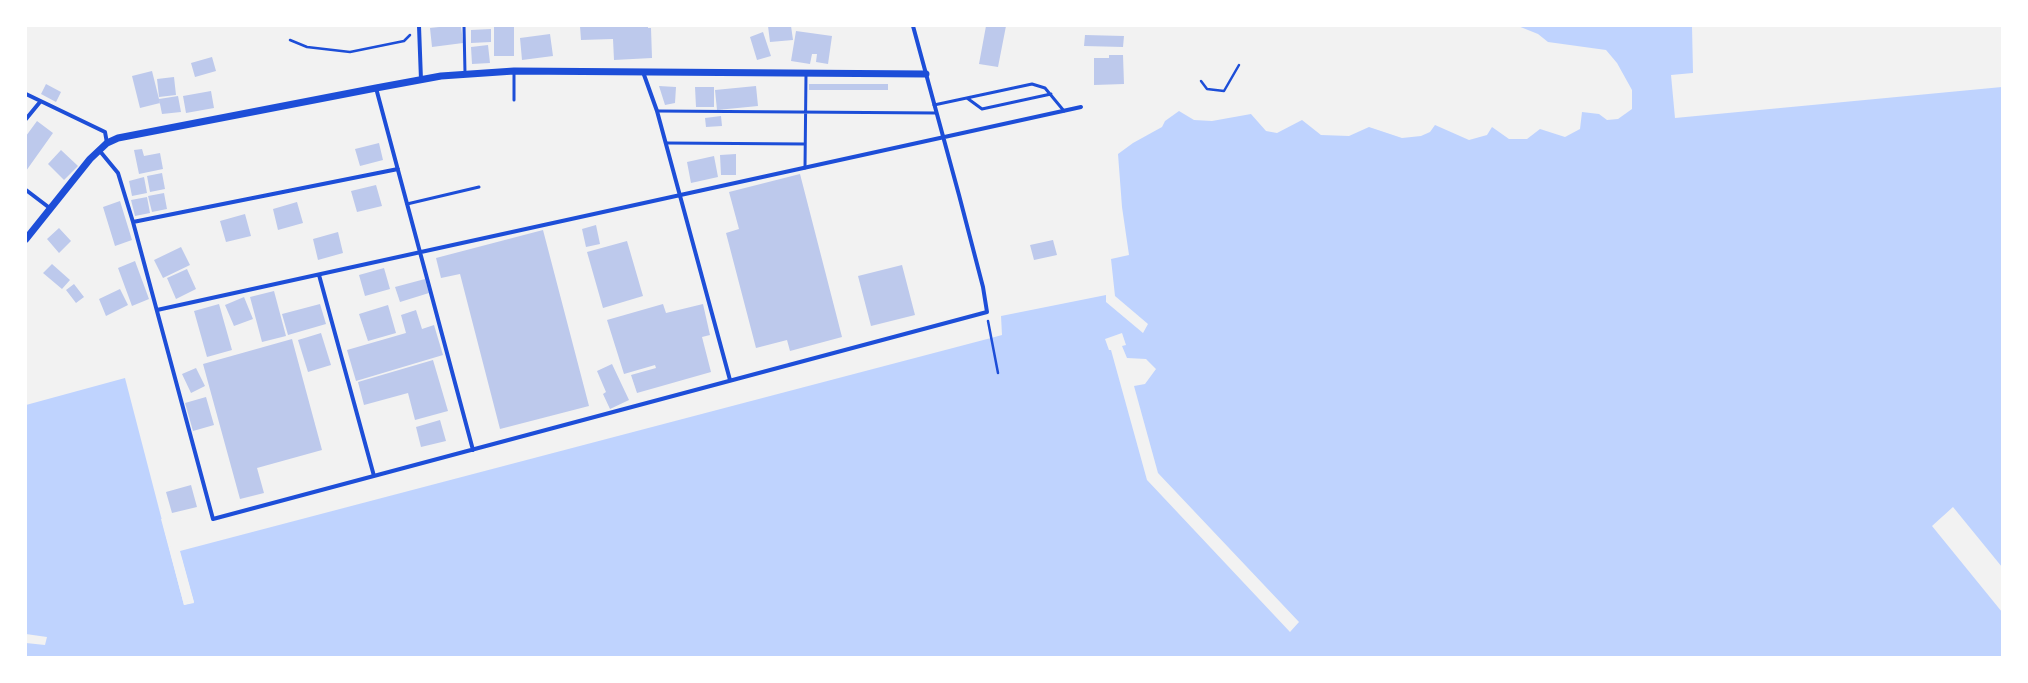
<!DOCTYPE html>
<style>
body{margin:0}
#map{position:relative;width:2028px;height:683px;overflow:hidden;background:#f2f2f2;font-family:"IBM Plex Sans",sans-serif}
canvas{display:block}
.frame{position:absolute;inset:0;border:27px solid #fff;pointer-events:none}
</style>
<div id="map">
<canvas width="2028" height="683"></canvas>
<div class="frame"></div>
</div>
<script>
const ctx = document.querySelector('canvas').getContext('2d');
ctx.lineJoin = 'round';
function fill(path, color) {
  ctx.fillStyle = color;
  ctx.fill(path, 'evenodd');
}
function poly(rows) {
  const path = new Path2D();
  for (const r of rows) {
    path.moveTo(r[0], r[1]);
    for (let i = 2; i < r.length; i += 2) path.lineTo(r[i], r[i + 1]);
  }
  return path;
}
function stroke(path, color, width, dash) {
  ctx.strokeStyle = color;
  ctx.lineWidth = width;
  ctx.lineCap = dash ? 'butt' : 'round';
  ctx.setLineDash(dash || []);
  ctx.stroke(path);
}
const water = poly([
 [1518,26,1692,26,1693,73,1671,75,1675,118,2002,87,2002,567,1953,507,1932,526,2002,612,2002,657,26,657,26,643,45,645,47,637,26,634,26,405,125,378,184,605,194,602,180,551,991,338,1002,335,1001,316,1106,295,1106,302,1143,333,1148,324,1115,296,1111,259,1129,255,1122,207,1118,154,1133,143,1162,127,1165,121,1179,111,1194,120,1212,121,1251,114,1266,131,1277,133,1302,120,1321,135,1349,136,1369,127,1402,138,1421,136,1430,132,1435,125,1469,140,1487,135,1492,127,1509,139,1527,139,1540,129,1565,137,1580,129,1582,112,1599,114,1607,120,1618,119,1632,109,1632,90,1617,63,1606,50,1548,42,1538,34]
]);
const pier = poly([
 [1122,333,1126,345,1122,346,1127,358,1146,359,1156,369,1145,384,1134,386,1158,473,1299,622,1290,632,1147,480,1111,350,1109,350,1105,339],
 [161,519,163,519,185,602,192,601,178,551,179,549,194,603,184,605]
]);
const building = poly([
 [448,26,461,26,463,43,432,47,430,28],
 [494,26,514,26,514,56,494,56],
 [580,26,648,26,648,28,651,28,652,58,614,60,613,39,581,40],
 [768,26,791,26,793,40,770,42],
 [986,26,1006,26,998,67,979,64],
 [491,29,491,42,471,43,471,30],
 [796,31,832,36,828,64,816,62,817,54,812,54,810,64,791,61],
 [763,32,771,56,757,60,750,37],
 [550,34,553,56,522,60,520,38],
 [1085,35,1124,36,1123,47,1084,46],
 [488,45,490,63,472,64,471,47],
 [1109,55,1123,55,1124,84,1094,85,1094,58,1109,58],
 [212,57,216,71,195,77,191,63],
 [152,71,160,103,140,108,132,76],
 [174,77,176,95,159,97,157,79],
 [46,84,61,92,56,102,41,94],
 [809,84,888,84,888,90,809,90],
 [659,86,676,87,675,103,665,105],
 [756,86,758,106,717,110,715,90],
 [695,87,714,87,714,107,696,107],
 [211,91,214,108,186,113,183,96],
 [178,96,181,112,162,114,159,99],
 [721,116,722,126,706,127,705,118],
 [37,121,53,133,26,171,26,136],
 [379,143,383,160,360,166,355,149],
 [142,149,144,156,160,153,163,169,139,174,134,150],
 [61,150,78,166,64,180,48,164],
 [736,154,736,175,721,175,720,155],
 [714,156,718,177,691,183,687,162],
 [162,173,165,189,150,192,147,176],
 [800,174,842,337,790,351,787,340,756,348,726,233,739,229,729,192],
 [144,177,147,193,132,196,129,181],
 [376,185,382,206,357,212,351,191],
 [164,193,167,209,152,212,148,196],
 [147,197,150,213,135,216,131,200],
 [120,201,132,240,115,246,103,207],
 [297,202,303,223,278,230,273,209],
 [245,214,251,236,226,242,220,221],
 [596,225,600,244,586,247,582,229],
 [59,228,71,241,59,253,47,239],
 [543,230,589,406,500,429,460,274,441,278,436,258],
 [338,232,343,253,318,260,313,239],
 [1053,240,1057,255,1034,260,1030,245],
 [627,241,643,296,603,308,587,252],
 [181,247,190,265,163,278,154,260],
 [135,261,149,299,132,306,118,268],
 [52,264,70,280,62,289,43,273],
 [902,265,915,315,871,326,858,276],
 [384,268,390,289,365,296,359,275],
 [187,269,196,289,176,299,167,278],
 [425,279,429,293,400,302,395,287],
 [74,284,84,297,76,303,66,290],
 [120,289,128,305,106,316,99,299],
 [274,291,286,336,262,342,250,297],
 [244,297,253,319,234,326,225,305],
 [219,304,232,350,207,357,194,311],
 [320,304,326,324,288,335,282,314],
 [663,304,666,313,703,304,710,335,702,337,711,372,637,393,631,375,656,368,655,365,624,374,607,320],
 [388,305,396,333,368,341,359,314],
 [416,310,422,329,434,325,443,355,356,381,347,350,406,333,401,315],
 [321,333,331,365,308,372,298,340],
 [292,339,322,450,257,468,264,493,240,499,203,364],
 [433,360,448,411,415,420,408,393,364,405,358,382],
 [612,364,629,400,610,409,603,394,606,392,597,371],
 [196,368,205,386,191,393,182,374],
 [206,397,214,425,193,431,185,403],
 [440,420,446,441,421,447,416,427],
 [191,485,197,507,172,513,166,492]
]);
const path = poly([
 [290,40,307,47,350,52,404,41,410,35],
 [1201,81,1207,89,1224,91,1239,65],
 [988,321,998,373]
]);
const service = poly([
 [464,26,465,73],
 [967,98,982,109,1051,94],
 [514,100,514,72],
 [934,105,1032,84,1045,88,1064,111],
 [657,111,936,113],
 [666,143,805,144],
 [805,168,806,74],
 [407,204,479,187]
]);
const minor = poly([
 [419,26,421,80],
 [643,72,657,111,730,380],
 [376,88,473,450],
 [26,94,105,132,107,143],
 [26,119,40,102],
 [99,150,118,173,133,222,213,519,987,312,983,287,959,195,913,26],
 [26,190,51,209],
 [133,222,398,169],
 [319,275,374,476],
 [157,310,1081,107]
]);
const tertiary = poly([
 [26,239,90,159,107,143,118,138,376,88,441,76,514,71,926,74]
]);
fill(water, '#bfd3fe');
fill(pier, '#f2f2f2');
fill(building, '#bdc9ec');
stroke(path, '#1d4ed8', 2.5);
stroke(service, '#1d4ed8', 3);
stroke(minor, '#1d4ed8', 4);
stroke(tertiary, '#1d4ed8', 7);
</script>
